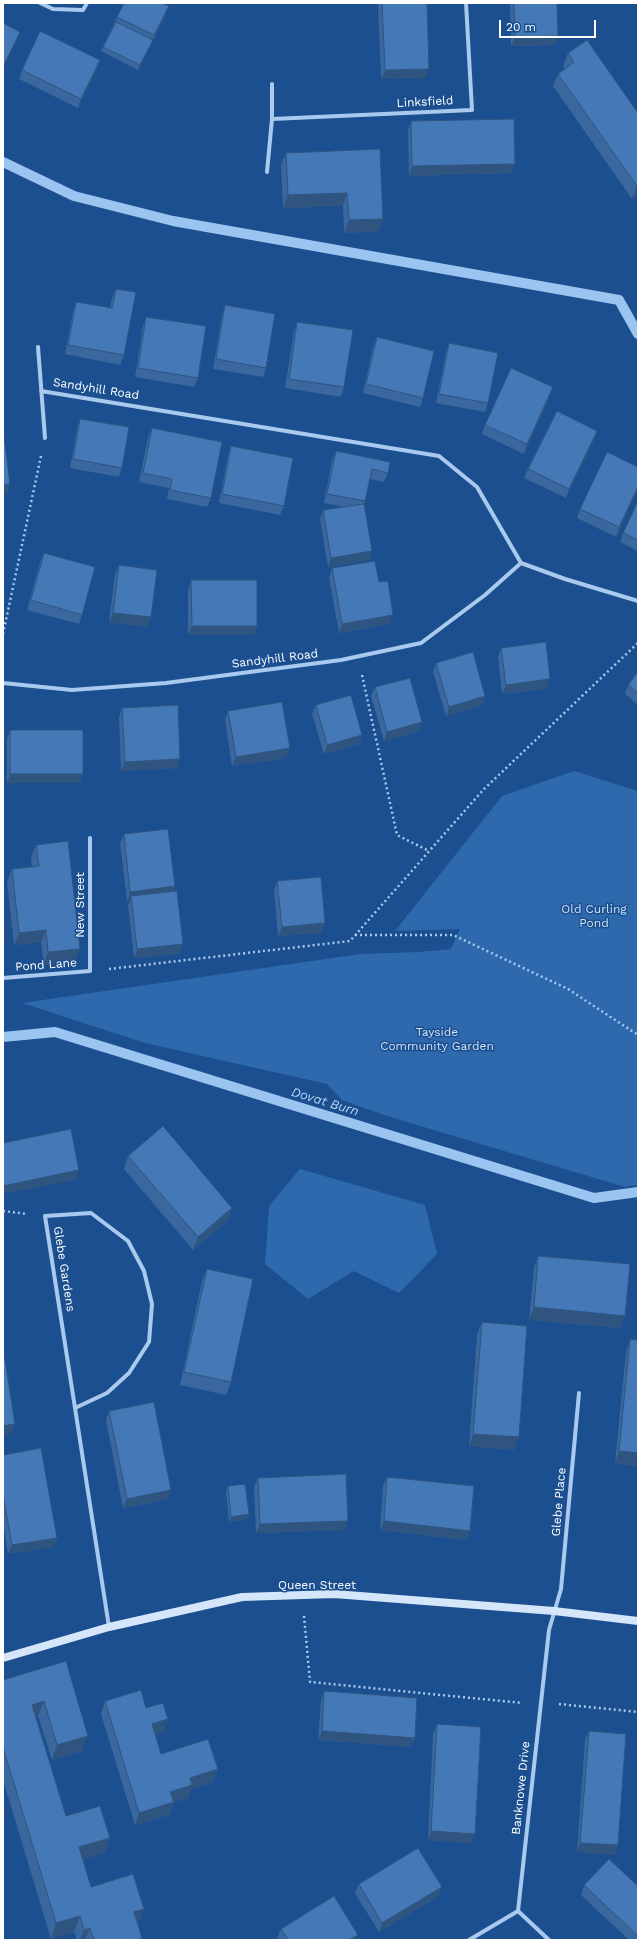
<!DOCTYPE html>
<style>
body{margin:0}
#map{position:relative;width:641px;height:1943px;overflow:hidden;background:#1b4f8f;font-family:"Work Sans",sans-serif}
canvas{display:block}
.frame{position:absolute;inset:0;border:4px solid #fff;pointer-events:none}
.scale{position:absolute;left:499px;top:20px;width:97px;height:18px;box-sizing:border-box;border:2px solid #fff;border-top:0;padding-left:5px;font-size:12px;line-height:14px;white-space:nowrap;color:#fff;-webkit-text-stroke:3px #1b4f8f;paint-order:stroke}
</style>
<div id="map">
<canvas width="641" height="1943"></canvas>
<div class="frame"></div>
<div class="scale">20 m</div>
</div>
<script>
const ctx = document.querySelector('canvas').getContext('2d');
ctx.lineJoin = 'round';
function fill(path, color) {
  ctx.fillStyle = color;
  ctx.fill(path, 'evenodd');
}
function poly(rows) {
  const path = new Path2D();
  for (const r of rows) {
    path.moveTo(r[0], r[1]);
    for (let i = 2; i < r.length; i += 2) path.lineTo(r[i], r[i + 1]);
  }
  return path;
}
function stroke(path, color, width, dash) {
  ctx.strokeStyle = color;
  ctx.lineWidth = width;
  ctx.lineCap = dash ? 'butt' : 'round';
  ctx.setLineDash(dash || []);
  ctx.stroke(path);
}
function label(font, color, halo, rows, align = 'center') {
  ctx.font = font + ' "Work Sans",sans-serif';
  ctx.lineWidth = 3;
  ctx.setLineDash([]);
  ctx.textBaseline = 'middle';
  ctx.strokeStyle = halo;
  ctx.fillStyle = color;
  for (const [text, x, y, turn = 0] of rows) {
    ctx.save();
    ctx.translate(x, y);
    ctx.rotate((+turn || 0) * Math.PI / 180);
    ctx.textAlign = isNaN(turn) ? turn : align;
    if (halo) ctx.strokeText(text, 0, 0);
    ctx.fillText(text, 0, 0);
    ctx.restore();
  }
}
const green = poly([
 [574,771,638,791,638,1185,625,1187,387,1116,342,1100,327,1084,145,1043,22,1003,360,954,419,952,451,949,460,929,395,931,502,796],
 [300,1169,425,1205,437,1254,399,1293,354,1271,308,1299,265,1264,269,1206]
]);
const stream = poly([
 [3,162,74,196,173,221,619,300,638,334],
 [3,1037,55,1032,594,1198,638,1192]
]);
const path = poly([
 [3,634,41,456],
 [362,675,397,835,429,851],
 [355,935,453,935,568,989,638,1035],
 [109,969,350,941,484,789,638,643],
 [3,1211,27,1214],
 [304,1616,310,1682,522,1703],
 [559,1704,638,1712]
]);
const street = poly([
 [40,3,53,9,83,10,87,3],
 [272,119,472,110,466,3],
 [267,172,272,119,272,84],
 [38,347,45,438],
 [41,391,439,456,477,487,521,563,565,579,638,601],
 [3,683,72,690,166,683,341,660,421,643,485,595,521,563],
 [3,978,90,971,90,838],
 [75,1408,107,1393,129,1373,149,1342,152,1304,144,1271,128,1241,91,1213,45,1216,75,1408,109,1627],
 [518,1911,549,1940],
 [469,1940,518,1911,549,1630,561,1589,579,1393]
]);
const secondary = poly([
 [3,1658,109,1627,242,1597,334,1594,554,1611,638,1621]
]);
const wall = poly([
 [378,3,427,3,426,78,381,79],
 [510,3,557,3,555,45,511,46],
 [166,15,138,70,101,51,117,17],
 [568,53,638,113,638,195,632,199,553,86,558,74,565,69,563,66],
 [100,60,97,69,78,108,19,79,22,70],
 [411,121,512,173,409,176,408,131],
 [380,149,379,231,344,233,343,206,283,208,281,165,286,153],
 [116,289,124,355,120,365,65,354,73,311,76,302,110,308,112,298],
 [225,305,266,368,263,377,213,369,222,315],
 [146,317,198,378,194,387,135,377,143,326],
 [297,322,344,387,341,397,285,388,294,331],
 [377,337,423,398,420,407,363,393,373,347],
 [449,343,488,403,485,412,436,403,446,352],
 [550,396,524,454,482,434,485,425],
 [80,419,122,468,119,477,70,468,77,428],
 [152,428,211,498,207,507,167,499,169,488,139,482,148,437],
 [594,440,566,498,524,478,528,469],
 [231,446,284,506,280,515,219,503,228,455],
 [336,451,388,473,384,482,370,479,364,505,372,551,369,560,328,567,320,519,323,510,344,507,324,503,332,460],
 [638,467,638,489,616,537,577,518,580,509],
 [638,501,638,551,620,542,623,533],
 [44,553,82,615,79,624,27,610,40,562],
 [119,565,151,617,148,627,109,622,115,574],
 [332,568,379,582,390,624,339,633,329,577],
 [191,580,257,626,254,635,188,635,188,590],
 [501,648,547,689,502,694,498,657],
 [436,663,485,696,482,705,446,716,433,672],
 [638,672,638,705,625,694,628,685],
 [375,687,419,731,384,741,371,696],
 [316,705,362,735,359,744,324,754,312,714],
 [122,708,177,768,121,771,119,717],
 [228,711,290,748,286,758,232,766,225,720],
 [10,730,80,783,7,783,7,739],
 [124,834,175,886,173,892,179,954,134,958,128,905,130,901,127,901,120,843],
 [36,845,75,961,44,965,41,942,14,945,7,882,12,869,32,867,31,857],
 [277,881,322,933,278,936,274,890],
 [128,1156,228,1220,193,1250,124,1169],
 [538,1256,621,1328,529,1320,534,1268],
 [207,1269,231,1382,226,1395,180,1385,202,1281],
 [482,1322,519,1437,514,1450,469,1446,477,1334],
 [630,1339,638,1466,615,1463,626,1352],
 [109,1411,168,1499,123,1508,106,1420],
 [3,1455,57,1538,53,1547,8,1554,3,1523],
 [387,1477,470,1531,466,1540,380,1530,383,1486],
 [258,1478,345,1530,256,1533,254,1487],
 [228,1486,249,1514,247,1519,229,1522,226,1491],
 [66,1661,82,1751,52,1760,38,1716,36,1717,66,1816,110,1838,104,1853,83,1859,91,1887,138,1924,137,1925,142,1938,141,1940,77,1940,74,1932,51,1939,3,1780,3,1680],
 [324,1691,415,1738,411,1747,318,1740,321,1701],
 [105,1701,146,1708,164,1732,155,1735,161,1754,218,1769,213,1782,191,1789,188,1798,174,1802,169,1815,135,1825,101,1714],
 [437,1724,471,1843,428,1840,433,1734],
 [589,1731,618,1845,615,1855,577,1852,585,1740],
 [359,1884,439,1896,379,1932,355,1893],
 [584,1885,638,1886,638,1940,629,1940,581,1895],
 [281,1929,358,1935,356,1940,279,1940,277,1938]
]);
const shadedWall = poly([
 [169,6,166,15,138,70,140,65],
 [20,32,17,41,3,69,3,67],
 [558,36,555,45,511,46,515,37],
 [100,60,97,69,78,108,81,99],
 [429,69,426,78,381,79,385,70],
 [515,164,512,173,409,176,412,166],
 [637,186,638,186,638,195,632,199],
 [347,193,343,206,283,208,288,195],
 [383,219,379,231,344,233,349,220],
 [553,387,550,396,524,454,527,444],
 [597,431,594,440,566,498,569,489],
 [10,484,7,494,3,494,3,485],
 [638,487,638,489,616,537,619,527],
 [372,551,369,560,328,567,331,558],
 [113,613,151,617,148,627,109,622],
 [393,615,390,624,339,633,342,624],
 [192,626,257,626,254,635,188,635],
 [550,679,547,689,502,694,506,685],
 [485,696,482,705,446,716,449,707],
 [422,722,419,731,384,741,387,732],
 [362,735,359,744,324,754,327,745],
 [290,748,286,758,232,766,236,757],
 [180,759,177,768,121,771,125,762],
 [10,774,83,774,80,783,7,783],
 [175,886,171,895,131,896,130,901,127,901,130,892],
 [325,923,322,933,278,936,282,927],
 [46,930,41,942,14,945,19,933],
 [183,944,179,954,134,958,137,949],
 [80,949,75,961,44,965,48,952],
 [79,1170,76,1180,3,1194,3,1186],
 [232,1208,228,1220,193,1250,198,1237],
 [534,1307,625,1316,621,1328,529,1320],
 [15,1424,12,1433,3,1435,3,1426],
 [473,1434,519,1437,514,1450,469,1446],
 [619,1451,638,1453,638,1466,615,1463],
 [171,1490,168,1499,123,1508,127,1499],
 [249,1514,247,1519,229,1522,231,1517],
 [348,1521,345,1530,256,1533,260,1524],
 [384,1521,470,1531,466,1540,380,1530],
 [57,1538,53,1547,8,1554,12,1545],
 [44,1701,38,1716,26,1720,32,1705],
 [168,1719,164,1732,147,1737,152,1724],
 [322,1731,415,1738,411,1747,318,1740],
 [88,1736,82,1751,52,1760,57,1745],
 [218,1769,213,1782,191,1789,188,1798,166,1804,170,1792,190,1778],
 [174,1802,169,1815,135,1825,139,1813],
 [431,1831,475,1834,471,1843,428,1840],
 [110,1838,104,1853,73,1862,79,1847],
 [580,1843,618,1845,615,1855,577,1852],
 [442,1887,439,1896,379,1932,382,1923],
 [144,1909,138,1924,128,1927,134,1912],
 [80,1916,74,1932,51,1939,56,1923],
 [90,1928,85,1940,80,1940,84,1930],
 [358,1935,356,1940,349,1940]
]);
const building = poly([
 [124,3,162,3,169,6,154,35,117,17,124,3],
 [382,3,427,3,429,69,385,70,382,3],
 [514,3,557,3,558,36,515,37,514,3],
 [116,22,153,40,140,65,103,47,116,22],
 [3,23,20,32,3,67,3,23],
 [40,31,100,60,81,99,22,70,40,31],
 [587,40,638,113,638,186,637,186,558,74,574,62,568,53,587,40],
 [514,119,515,164,412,166,411,121,514,119],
 [380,149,383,219,349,220,347,193,288,195,286,153,380,149],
 [116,289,136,292,124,355,68,345,76,302,112,308,116,289],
 [225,305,275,314,266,368,216,359,225,305],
 [146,317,206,326,198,378,138,368,146,317],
 [297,322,353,330,344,387,289,379,297,322],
 [377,337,434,351,423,398,366,384,377,337],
 [449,343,498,353,488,403,439,394,449,343],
 [511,368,553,387,527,444,485,425,511,368],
 [557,411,597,431,569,489,528,469,557,411],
 [80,419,129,427,122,468,73,459,80,419],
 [3,427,10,484,3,485,3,427],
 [152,428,222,442,211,498,170,490,172,479,143,473,152,428],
 [231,446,293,458,284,506,222,494,231,446],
 [336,451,390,462,388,473,372,469,365,501,327,494,336,451],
 [607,452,638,467,638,487,619,527,580,509,607,452],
 [638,501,638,540,623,533,638,501],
 [364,504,372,551,331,558,323,510,364,504],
 [44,553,95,567,82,615,31,600,44,553],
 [375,561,379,582,388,581,393,615,342,624,332,568,375,561],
 [119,565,157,570,151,617,113,613,119,565],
 [191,580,257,580,257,626,192,626,191,580],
 [546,642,550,679,506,685,501,648,546,642],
 [473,652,485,696,449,707,436,663,473,652],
 [638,672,638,693,628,685,638,672],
 [410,678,422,722,387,732,375,687,410,678],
 [351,695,362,735,327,745,316,705,351,695],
 [282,702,290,748,236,757,228,711,282,702],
 [178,705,180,759,125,762,122,708,178,705],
 [10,730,83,730,83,774,10,774,10,730],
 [168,829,175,886,130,892,124,834,168,829],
 [68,841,80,949,48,952,46,930,19,933,12,869,39,866,36,845,68,841],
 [321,877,325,923,282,927,277,881,321,877],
 [177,891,183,944,137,949,131,896,177,891],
 [163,1126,232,1208,198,1237,128,1156,163,1126],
 [71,1129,79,1170,3,1186,3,1143,71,1129],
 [538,1256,630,1264,625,1316,534,1307,538,1256],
 [207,1269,253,1279,231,1382,184,1372,207,1269],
 [482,1322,527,1326,519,1437,473,1434,482,1322],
 [630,1339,638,1340,638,1453,619,1451,630,1339],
 [3,1347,15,1424,3,1426,3,1347],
 [154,1402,171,1490,127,1499,109,1411,154,1402],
 [41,1448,57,1538,12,1545,3,1495,3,1455,41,1448],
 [346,1474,348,1521,260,1524,258,1478,346,1474],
 [387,1477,474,1486,470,1531,384,1521,387,1477],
 [245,1484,249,1514,231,1517,228,1486,245,1484],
 [66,1661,88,1736,57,1745,44,1701,32,1705,66,1816,100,1806,110,1838,79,1847,91,1887,133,1874,144,1909,134,1912,142,1938,136,1940,94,1940,90,1928,84,1930,80,1916,56,1923,3,1747,3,1680,66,1661],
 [141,1690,146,1708,163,1703,168,1719,152,1724,161,1754,208,1739,218,1769,190,1778,192,1785,170,1792,174,1802,139,1813,105,1701,141,1690],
 [324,1691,417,1698,415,1738,322,1731,324,1691],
 [437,1724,481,1727,475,1834,431,1831,437,1724],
 [589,1731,626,1734,618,1845,580,1843,589,1731],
 [418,1848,442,1887,382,1923,359,1884,418,1848],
 [609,1859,638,1886,638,1936,584,1885,609,1859],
 [334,1896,358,1935,349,1940,288,1940,281,1929,334,1896]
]);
const streetNames = [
 ["Linksfield",425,102,-3],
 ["Sandyhill Road",96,389,9],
 ["Sandyhill Road",275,659,-7],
 ["New Street",80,905,-90],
 ["Pond Lane",46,965,-4],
 ["Glebe Gardens",64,1269,81],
 ["Glebe Place",559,1502,-85],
 ["Queen Street",317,1585],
 ["Banknowe Drive",521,1788,-84]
];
const parkNames = [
 ["Old Curling",594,909],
 ["Pond",594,923],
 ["Tayside",437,1032],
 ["Community Garden",437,1046]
];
const waterNames = [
 ["Dovat Burn",325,1102,17]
];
fill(green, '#2e69ad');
stroke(stream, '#9cc4f0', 10);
stroke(path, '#a9c9ee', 2.5, [2, 3]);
stroke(street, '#a9c9ee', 4);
stroke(secondary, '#d6e6fa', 8);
fill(wall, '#3a679d');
fill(shadedWall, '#305480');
fill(building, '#4478b7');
stroke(building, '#305480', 1);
label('12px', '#fff', '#1b4f8f', streetNames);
label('12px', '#cfe3fa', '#1b4f8f', parkNames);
label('italic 13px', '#b5d3f5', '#1b4f8f', waterNames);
</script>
